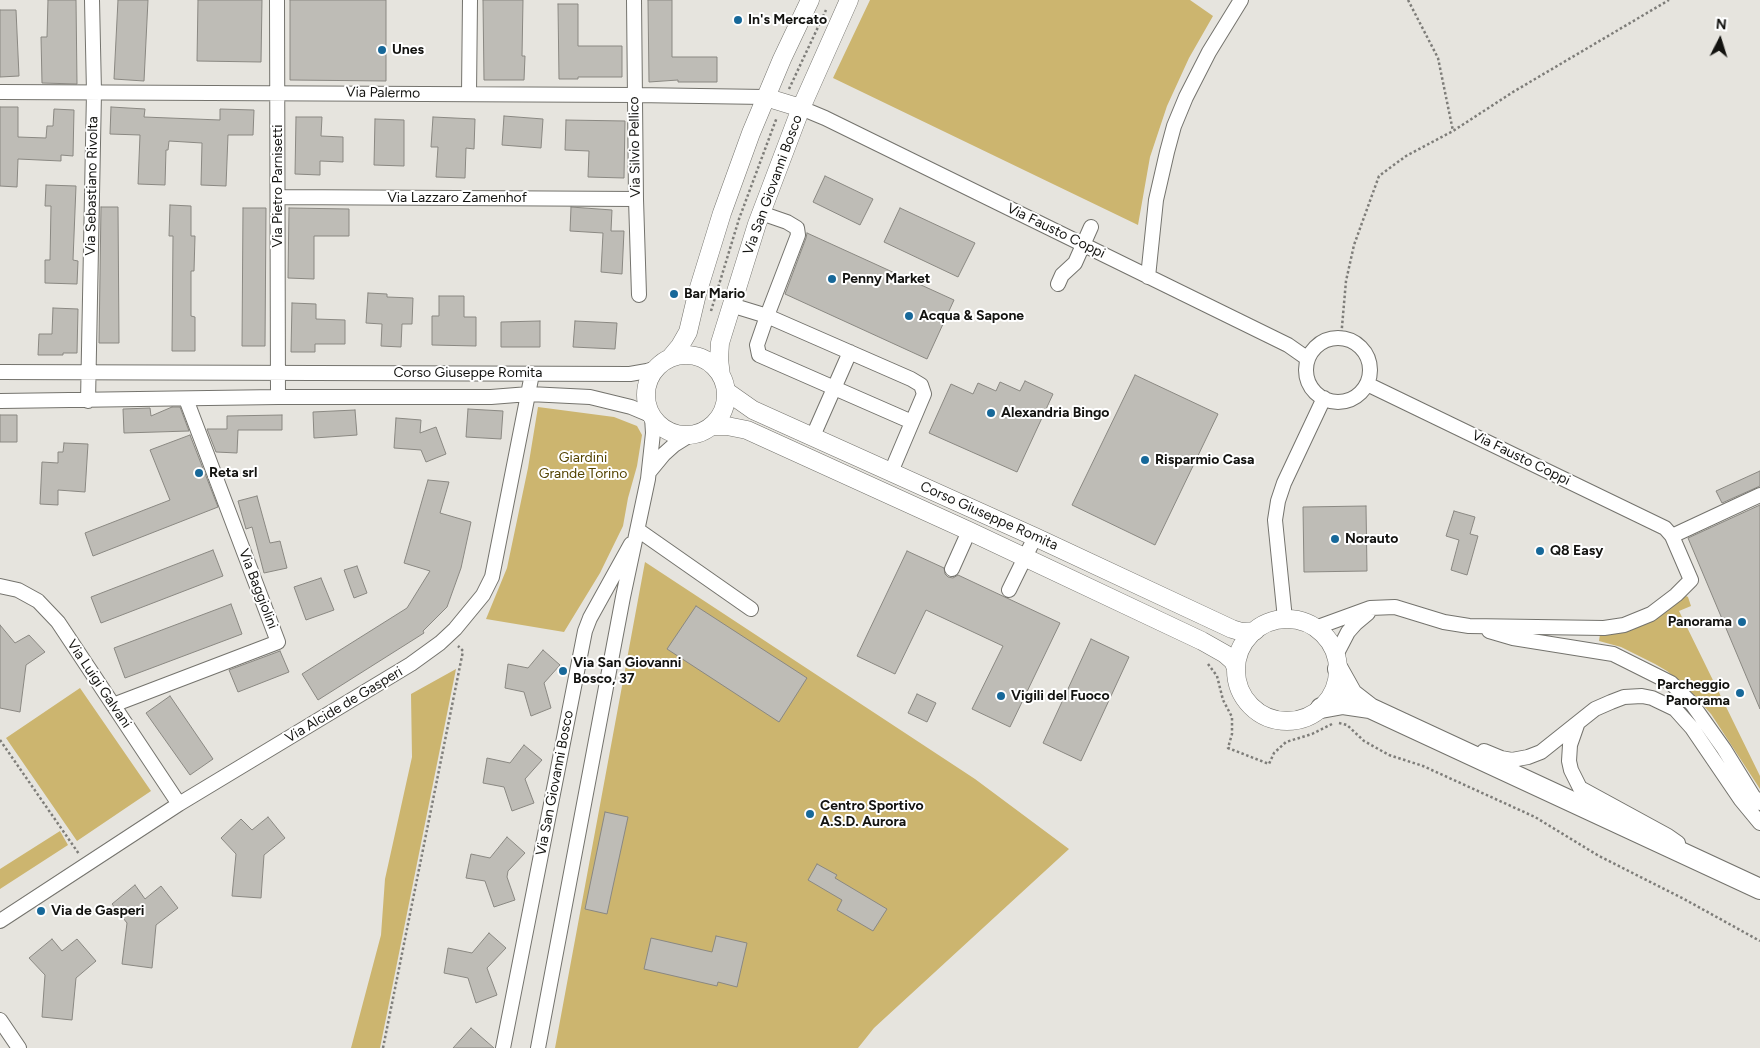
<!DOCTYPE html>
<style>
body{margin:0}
#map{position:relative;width:1760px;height:1048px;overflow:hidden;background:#e6e4de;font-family:Figtree,sans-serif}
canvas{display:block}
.north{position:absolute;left:1695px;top:15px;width:50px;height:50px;-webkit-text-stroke:4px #fff;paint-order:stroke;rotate:5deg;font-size:14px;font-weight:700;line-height:20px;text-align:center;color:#131310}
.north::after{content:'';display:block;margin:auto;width:18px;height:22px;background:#131310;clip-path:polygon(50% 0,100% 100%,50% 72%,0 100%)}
</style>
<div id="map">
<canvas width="1760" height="1048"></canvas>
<div class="north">N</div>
</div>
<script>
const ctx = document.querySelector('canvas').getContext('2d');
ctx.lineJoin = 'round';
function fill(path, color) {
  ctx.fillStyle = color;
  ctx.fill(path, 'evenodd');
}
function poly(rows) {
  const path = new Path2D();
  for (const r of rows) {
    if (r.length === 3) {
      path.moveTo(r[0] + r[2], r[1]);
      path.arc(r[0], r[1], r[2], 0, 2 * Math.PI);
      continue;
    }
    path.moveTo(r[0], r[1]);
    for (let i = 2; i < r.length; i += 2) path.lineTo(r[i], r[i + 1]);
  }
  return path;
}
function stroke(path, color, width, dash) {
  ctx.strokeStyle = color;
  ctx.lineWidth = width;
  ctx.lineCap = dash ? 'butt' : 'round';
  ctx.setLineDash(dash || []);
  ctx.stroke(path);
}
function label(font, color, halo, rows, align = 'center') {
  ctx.font = font + ' Figtree,sans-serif';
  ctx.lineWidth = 4;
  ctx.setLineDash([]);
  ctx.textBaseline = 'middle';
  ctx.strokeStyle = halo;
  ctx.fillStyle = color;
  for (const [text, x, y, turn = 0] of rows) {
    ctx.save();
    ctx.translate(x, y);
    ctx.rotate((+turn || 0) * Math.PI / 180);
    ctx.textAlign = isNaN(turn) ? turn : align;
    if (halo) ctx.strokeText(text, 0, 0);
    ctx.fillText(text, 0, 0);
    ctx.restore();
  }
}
const green = poly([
 [870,0,1190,0,1213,16,1189,58,1167,106,1150,157,1138,225,833,78],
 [538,407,614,417,637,426,642,435,637,466,628,498,623,526,600,573,564,632,486,619,507,568,528,468],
 [645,562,975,779,1069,849,874,1028,858,1048,555,1048],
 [1686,596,1688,597,1691,606,1679,611,1760,776,1760,789,1711,714,1686,687,1667,671,1655,664,1621,647,1599,641,1600,634,1662,614],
 [456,669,380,1048,351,1048,381,935,385,879,412,757,411,694],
 [80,688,151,791,77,841,6,738],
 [60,831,68,845,0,889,0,869]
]);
const building = poly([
 [48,0,76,0,77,84,42,83,41,37,47,37,48,0],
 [118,0,148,0,144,81,114,79,118,0],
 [198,0,262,0,261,62,197,61,198,0],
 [290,0,386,0,386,81,290,80,290,0],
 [483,0,523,0,522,56,525,56,524,80,484,80,483,0],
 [648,0,672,0,672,57,717,57,717,82,678,82,678,80,649,82,648,0],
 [558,4,578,4,578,46,622,46,622,77,578,77,578,79,559,79,558,4],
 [0,10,16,10,19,76,0,77,0,10],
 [0,107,18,107,18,137,46,138,47,126,53,126,54,109,74,110,73,156,61,155,61,161,18,159,17,187,0,186,0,107],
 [111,107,145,109,144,117,220,120,220,109,254,110,253,135,228,135,226,186,201,185,202,143,169,141,168,150,166,150,165,185,138,184,140,135,110,134,111,107],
 [504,116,543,119,541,148,502,145,504,116],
 [296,117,322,117,321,136,343,137,343,162,320,161,320,175,295,174,296,117],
 [433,117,475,119,474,149,466,148,465,178,436,177,438,147,431,147,433,117],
 [375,119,404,120,404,166,374,165,375,119],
 [566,120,625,121,624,178,588,177,589,151,565,150,566,120],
 [825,176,873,199,860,225,813,202,825,176],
 [46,185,76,186,73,260,78,261,77,284,45,283,45,260,50,260,51,206,45,206,46,185],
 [170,205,191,206,191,236,195,236,194,271,191,271,191,316,195,317,195,351,172,351,173,236,169,236,170,205],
 [101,207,118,207,119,343,99,343,101,207],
 [571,207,612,210,611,231,624,231,622,274,601,272,603,233,570,231,571,207],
 [243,208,266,208,265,346,242,346,243,208],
 [289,208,349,209,349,236,314,236,314,279,288,278,289,208],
 [900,208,975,243,958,277,884,242,900,208],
 [807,233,954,300,927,359,785,294,806,238,807,233],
 [368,293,387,294,387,297,413,298,412,324,402,324,401,347,381,346,382,324,366,323,368,293],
 [439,296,464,296,464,317,476,317,476,346,432,345,432,316,439,316,439,296],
 [292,303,316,304,316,319,345,320,345,344,315,344,315,352,291,352,292,303],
 [53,308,78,309,77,353,63,353,63,355,38,355,39,334,52,334,53,308],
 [540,321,540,347,501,347,501,322,540,321],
 [575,321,617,323,615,349,573,347,575,321],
 [1135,375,1218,414,1155,545,1072,505,1135,375],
 [1025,381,1053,394,1017,472,929,433,951,384,973,394,978,383,996,391,1000,382,1020,391,1025,381],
 [172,407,180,407,189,431,124,433,123,409,150,408,151,416,172,407],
 [468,409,503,411,501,439,466,437,468,409],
 [355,410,357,435,314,438,313,412,355,410],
 [0,415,17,415,17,442,0,442,0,415],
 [282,415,282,430,238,430,237,453,216,452,207,429,227,429,227,416,282,415],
 [396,418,421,420,420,433,436,427,446,454,426,462,421,450,394,448,396,418],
 [190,435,218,507,93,556,85,533,170,500,150,450,190,435],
 [64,443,88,444,85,492,58,490,58,505,40,504,42,462,58,463,58,452,63,452,64,443],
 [1760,471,1760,486,1722,503,1716,491,1760,471],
 [428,480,449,482,440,513,471,522,461,568,447,607,423,631,424,633,318,700,302,674,407,608,430,571,404,563,428,480],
 [257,496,270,543,280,541,287,568,264,573,252,527,246,529,238,501,257,496],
 [1760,505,1760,709,1688,538,1760,505],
 [1366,506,1367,571,1304,572,1303,507,1366,506],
 [1454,511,1475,517,1470,534,1478,536,1467,575,1451,570,1459,540,1446,536,1454,511],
 [213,550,223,576,101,623,91,597,213,550],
 [907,551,944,568,945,574,948,577,953,578,958,575,1060,623,1010,727,972,709,1003,646,926,610,895,674,857,656,907,551],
 [357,566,367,593,354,598,344,570,357,566],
 [321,578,334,610,306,620,294,587,321,578],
 [231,604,242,634,125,678,114,648,231,604],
 [696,606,807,678,779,722,667,649,696,606],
 [0,625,15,643,29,635,45,652,26,665,20,712,0,708,0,625],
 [1091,639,1129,657,1081,761,1043,743,1091,639],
 [543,650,560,665,544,683,551,708,531,716,524,692,505,688,508,664,528,668,543,650],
 [280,651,289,672,238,692,229,670,280,651],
 [917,694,936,703,927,722,908,713,917,694],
 [170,696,213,759,190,775,146,713,170,696],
 [524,745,542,760,525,779,534,803,512,811,504,787,483,783,487,758,510,763,524,745],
 [605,812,628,817,607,914,585,909,605,812],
 [268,817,285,838,264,855,261,898,232,896,236,854,221,838,241,819,252,830,268,817],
 [507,837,525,853,508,871,507,877,515,900,494,907,485,881,466,878,471,854,490,858,507,837],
 [817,864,837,875,835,878,887,909,873,931,837,910,842,900,808,880,817,864],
 [135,885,145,899,161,886,178,908,156,925,152,968,122,964,127,923,112,904,135,885],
 [489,933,506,948,487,968,497,995,476,1003,468,978,444,973,448,948,472,953,489,933],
 [716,936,747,943,737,987,718,982,717,986,644,969,651,938,712,952,716,936],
 [52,939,62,951,77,939,96,961,76,978,72,1020,42,1017,45,975,29,958,52,939],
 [471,1028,494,1048,453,1048,471,1028]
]);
const path = poly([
 [1408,0,1438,58,1453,131],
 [789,89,826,10],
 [711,311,739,219,777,117],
 [1341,338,1346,281,1354,245,1379,176,1406,156,1453,131,1513,92,1669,0],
 [1208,664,1217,676,1223,700,1232,717,1232,734,1228,748,1269,764,1274,753,1286,742,1312,734,1332,724],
 [1339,723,1347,725,1364,741,1389,755,1423,766,1535,817,1599,856,1684,899,1760,941],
 [0,740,79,854],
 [383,1048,463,651,458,646]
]);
const minor = poly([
 [277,0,278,397],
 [634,0,636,199,639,295],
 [0,92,635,95,765,97],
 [469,94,470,0],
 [801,108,825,118,1288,345,1308,359],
 [278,197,636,199],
 [761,213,787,222,797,228,798,235,767,316,911,379,921,385,924,394,891,472],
 [1148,277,1156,200,1167,152,1174,126,1186,97,1209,52,1241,0],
 [1058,284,1062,275,1075,263,1091,227],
 [731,305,767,316,757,345,759,355,912,422],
 [1338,370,32],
 [0,372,630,374,647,371,656,368],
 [0,401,278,397,491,397,529,394,590,397,631,407,650,415],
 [88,401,94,92,92,0],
 [813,436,850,352],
 [650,471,664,454,674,445,690,435],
 [638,530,751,609],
 [1672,536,1760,495],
 [952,569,969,531],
 [0,586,18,590,38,601,58,622,179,804],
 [1009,590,1035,537],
 [1285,619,1275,520,1278,501,1284,483,1324,398],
 [1315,628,1370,608,1395,607,1444,622,1469,626,1604,628,1624,625,1651,614,1676,595,1691,580,1672,536,1665,528,1367,384],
 [1489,631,1513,638,1613,654,1671,683,1692,704,1724,749,1753,796,1760,803],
 [1336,655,1348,632,1356,623,1368,613],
 [113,705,278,642,186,399],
 [1577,725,1570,745,1569,761,1571,770,1580,788,1668,836,1678,843],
 [1484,751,1501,758,1512,760,1528,757,1541,752,1595,709,1611,702,1624,697,1642,696,1652,698,1675,709,1692,728,1741,800,1760,823],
 [0,921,179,804,411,664,440,643,455,629,483,595,492,577,532,374],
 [0,1020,19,1048],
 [503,1048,585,631,590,618,631,544],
 [538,1048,623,597,648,479,653,433,652,417]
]);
const major = poly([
 [765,97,801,108],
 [686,395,40],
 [670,358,680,346,688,332,697,294,722,213,751,133,782,59,810,0],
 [721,376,719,359,720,343,757,224,801,108,849,0],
 [726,391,753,410,1035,537,1232,629,1242,632,1255,631],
 [712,426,727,426,747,430,969,531,1202,641,1225,654,1233,661,1236,668],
 [1287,670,51]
]);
const highway = poly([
 [1338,669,1352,694,1370,708,1760,889],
 [1321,708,1343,704,1370,708]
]);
const markers = [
 [738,20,5,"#176899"],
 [382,50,5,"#176899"],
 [832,279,5,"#176899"],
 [674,294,5,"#176899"],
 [909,316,5,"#176899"],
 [991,413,5,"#176899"],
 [1145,460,5,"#176899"],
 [199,473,5,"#176899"],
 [1335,539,5,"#176899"],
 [1540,551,5,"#176899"],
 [1742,622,5,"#176899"],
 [563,671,5,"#176899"],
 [1740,693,5,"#176899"],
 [1001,696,5,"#176899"],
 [810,814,5,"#176899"],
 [41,911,5,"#176899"]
];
const poiNames = [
 ["In's Mercato",748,20],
 ["Unes",392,50],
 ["Penny Market",842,279],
 ["Bar Mario",684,294],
 ["Acqua & Sapone",919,316],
 ["Alexandria Bingo",1001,413],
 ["Risparmio Casa",1155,460],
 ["Reta srl",209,473],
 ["Norauto",1345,539],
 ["Q8 Easy",1550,551],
 ["Panorama",1732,622,"right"],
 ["Via San Giovanni",573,663],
 ["Bosco, 37",573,679],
 ["Parcheggio",1730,685,"right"],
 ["Panorama",1730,701,"right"],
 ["Vigili del Fuoco",1011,696],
 ["Centro Sportivo",820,806],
 ["A.S.D. Aurora",820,822],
 ["Via de Gasperi",51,911]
];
const streetNames = [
 ["Via Palermo",383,93,1],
 ["Via Silvio Pellico",635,147,-91],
 ["Via San Giovanni Bosco",773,185,-70],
 ["Via Sebastiano Rivolta",92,186,-89],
 ["Via Pietro Parnisetti",278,186,-90],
 ["Via Lazzaro Zamenhof",457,198],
 ["Via Fausto Coppi",1056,231,26],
 ["Corso Giuseppe Romita",468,373],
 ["Via Fausto Coppi",1521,458,26],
 ["Corso Giuseppe Romita",989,516,24],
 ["Via Baggiolini",258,589,69],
 ["Via Luigi Galvani",99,684,56],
 ["Via Alcide de Gasperi",344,705,-31],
 ["Via San Giovanni Bosco",555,783,-79]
];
const parkNames = [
 ["Giardini",583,458],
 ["Grande Torino",583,474]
];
fill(green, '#ccb56f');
fill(building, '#bebcb6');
stroke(building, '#8a8882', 1);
stroke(minor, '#74736d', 16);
stroke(major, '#74736d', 19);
stroke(highway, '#74736d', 22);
stroke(path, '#7e7d79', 2.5, [2.5, 2.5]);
stroke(minor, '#fff', 14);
stroke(major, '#fff', 18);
stroke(highway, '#fff', 20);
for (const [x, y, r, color] of markers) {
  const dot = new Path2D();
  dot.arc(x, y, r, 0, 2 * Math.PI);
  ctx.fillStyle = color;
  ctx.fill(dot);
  stroke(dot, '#fff', 2);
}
label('bold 14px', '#131310', '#fff', poiNames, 'left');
label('14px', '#131310', '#fff', streetNames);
label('14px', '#544301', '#fff', parkNames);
</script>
